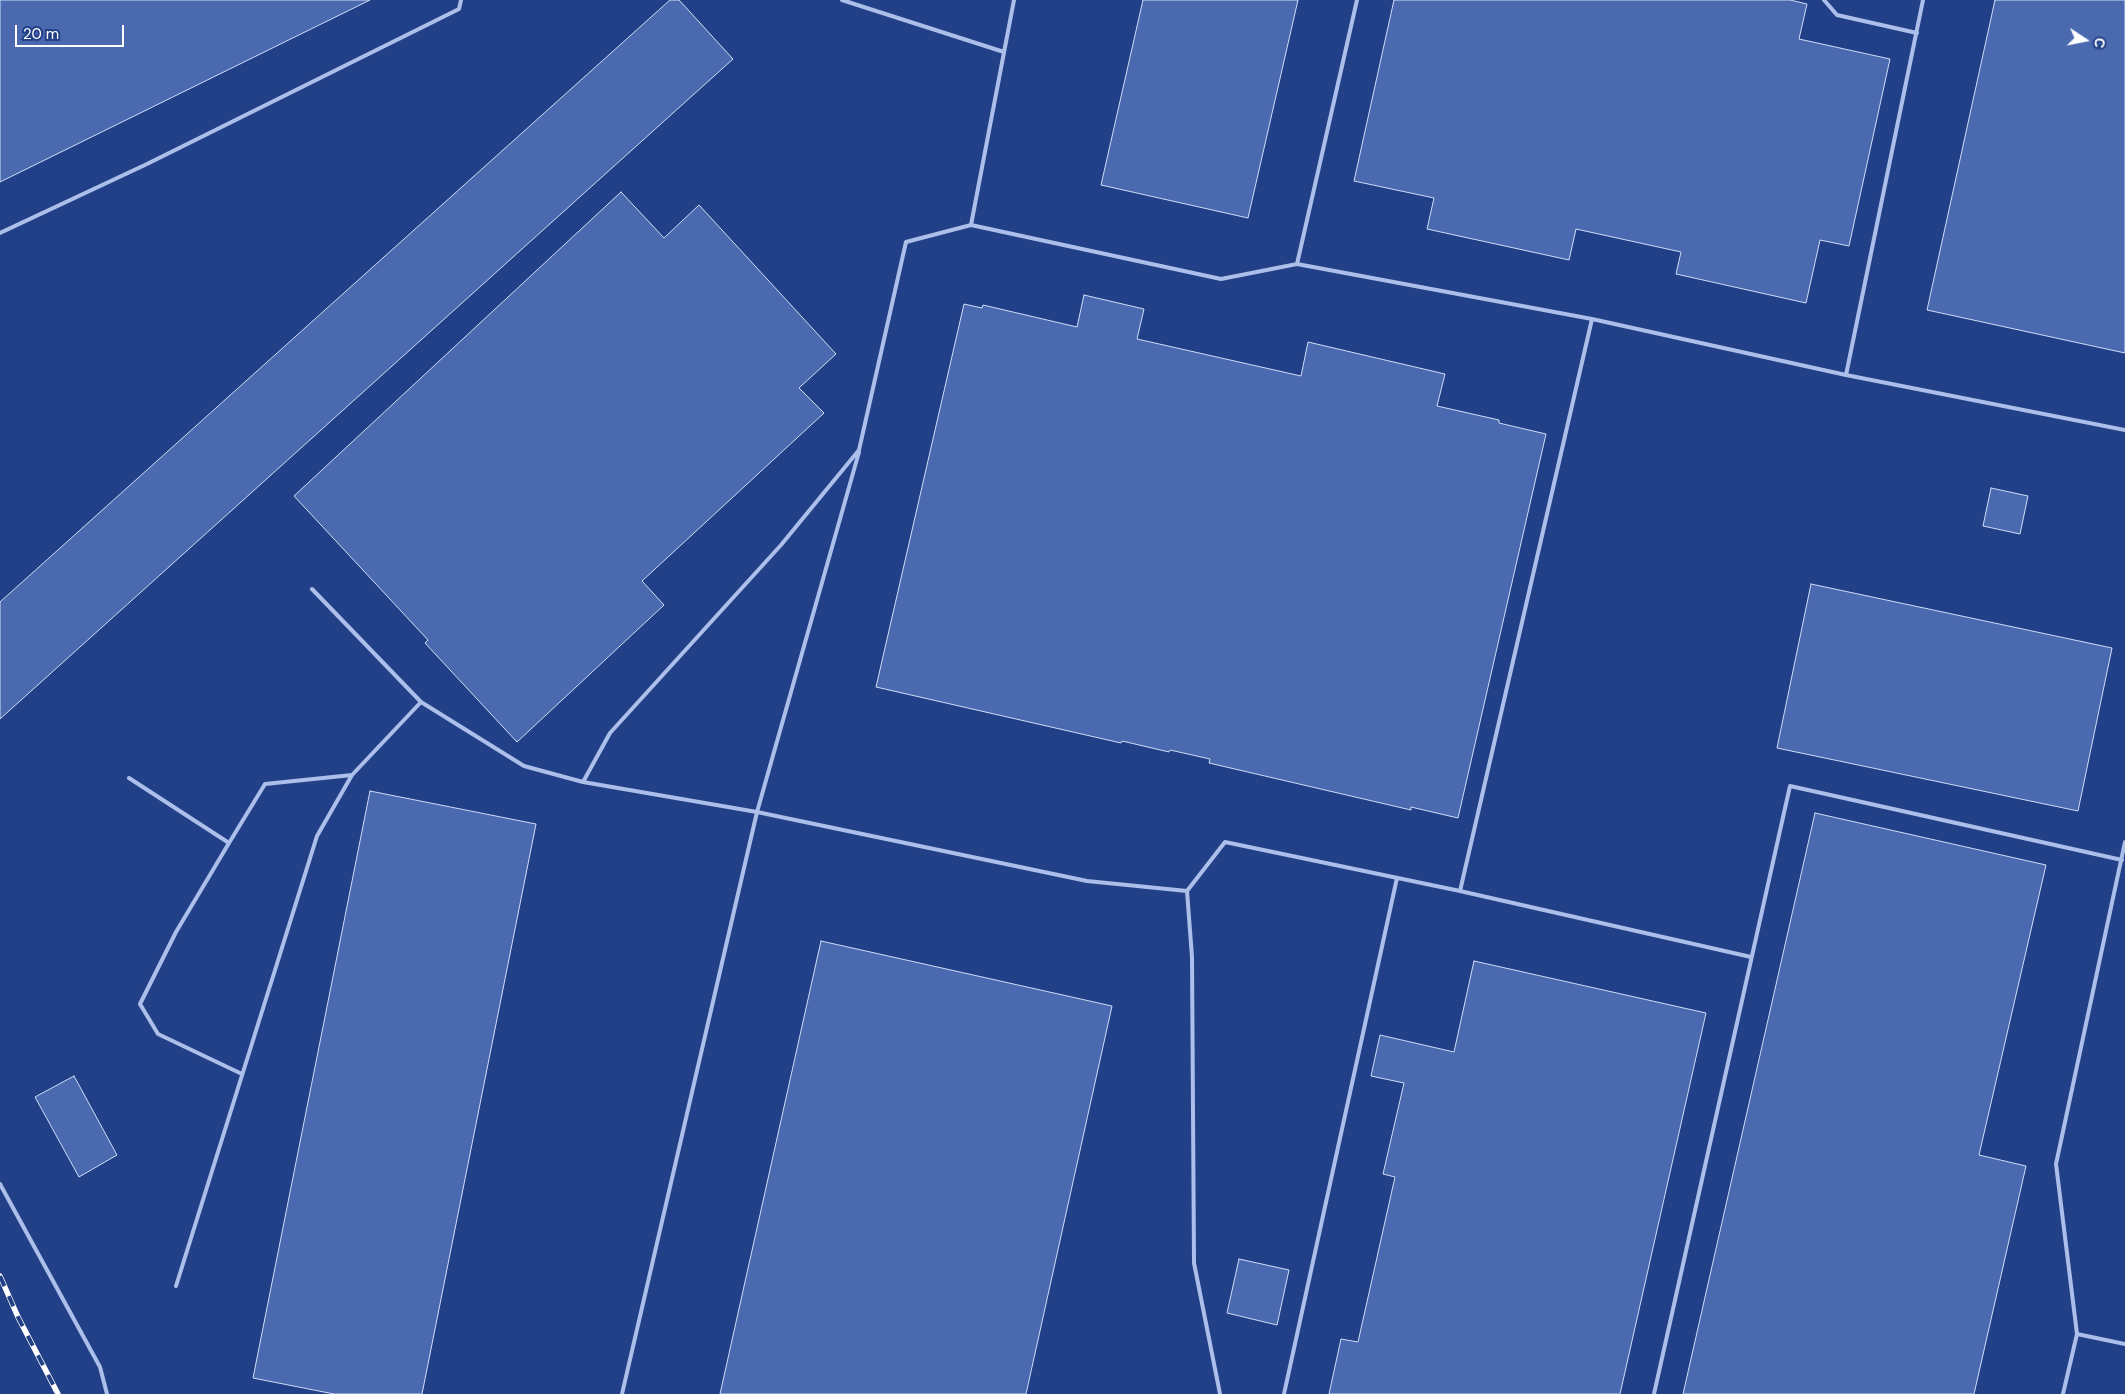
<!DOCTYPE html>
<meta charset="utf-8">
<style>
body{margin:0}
#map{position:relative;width:2125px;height:1394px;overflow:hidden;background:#224087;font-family:"DM Sans",sans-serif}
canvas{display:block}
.north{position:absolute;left:2060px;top:15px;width:50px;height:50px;-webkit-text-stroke:4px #224087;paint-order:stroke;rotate:101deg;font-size:14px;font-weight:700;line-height:20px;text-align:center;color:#fff}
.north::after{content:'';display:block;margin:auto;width:18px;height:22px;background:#fff;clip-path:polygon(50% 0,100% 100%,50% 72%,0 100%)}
.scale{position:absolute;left:15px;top:25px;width:109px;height:22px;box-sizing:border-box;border:2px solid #fff;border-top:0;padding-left:6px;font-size:15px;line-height:18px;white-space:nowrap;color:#fff;-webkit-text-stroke:4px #224087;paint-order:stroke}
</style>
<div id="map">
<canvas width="2125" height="1394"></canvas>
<div class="north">С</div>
<div class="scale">20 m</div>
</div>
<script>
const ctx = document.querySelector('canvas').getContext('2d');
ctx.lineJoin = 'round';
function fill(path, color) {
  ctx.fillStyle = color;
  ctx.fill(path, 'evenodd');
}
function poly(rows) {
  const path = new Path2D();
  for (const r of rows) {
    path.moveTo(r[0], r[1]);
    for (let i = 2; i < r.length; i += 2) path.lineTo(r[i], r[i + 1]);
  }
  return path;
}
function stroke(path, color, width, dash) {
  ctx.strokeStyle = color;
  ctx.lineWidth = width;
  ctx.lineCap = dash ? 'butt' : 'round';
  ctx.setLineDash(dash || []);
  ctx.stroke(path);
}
const building = poly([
 [0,0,370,0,0,182,0,0],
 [670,0,679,0,733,59,0,719,0,602,670,0],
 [1143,0,1298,0,1248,218,1101,185,1143,0],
 [1394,0,1790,0,1807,4,1799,39,1890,59,1849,246,1820,240,1806,303,1676,274,1681,252,1576,229,1569,260,1427,229,1434,198,1354,181,1394,0],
 [1995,0,2125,0,2125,353,1927,310,1995,0],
 [621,192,664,238,699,205,836,354,799,388,824,413,642,581,664,605,517,742,425,643,428,640,294,496,621,192],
 [1084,295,1144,309,1137,339,1301,376,1308,342,1445,374,1437,406,1499,420,1499,423,1546,434,1458,818,1411,807,1411,810,1209,763,1210,759,1170,750,1169,752,1122,741,1121,743,876,687,964,304,982,308,983,305,1077,327,1084,295],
 [1991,488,2028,496,2020,534,1983,526,1991,488],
 [1811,584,2112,648,2078,811,1777,748,1811,584],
 [370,791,536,824,422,1394,334,1394,253,1378,370,791],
 [1815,813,2046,865,1979,1155,2026,1166,1974,1394,1683,1394,1815,813],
 [821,941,1112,1006,1026,1394,720,1394,821,941],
 [1474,961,1706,1013,1620,1394,1329,1394,1341,1339,1358,1342,1395,1177,1383,1174,1404,1083,1371,1076,1380,1035,1454,1052,1474,961],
 [74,1076,117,1155,79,1177,35,1097,74,1076],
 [1239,1259,1289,1270,1277,1325,1227,1313,1239,1259]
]);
const lane = poly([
 [842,0,1004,52],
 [1824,0,1837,15,1917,33],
 [971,225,1014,0],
 [0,233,147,164,459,9,461,0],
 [1297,264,1357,0],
 [1846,375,1923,0],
 [312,589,421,702,524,766,583,782,757,812,1087,881,1187,891,1225,842,1460,891,1751,957],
 [129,778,229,843,176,932,140,1004,158,1034,242,1074],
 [583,782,610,733,781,545,859,450,906,242,971,225,1221,279,1297,264,1592,319,1846,375,2125,430],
 [229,843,265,784,352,775],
 [1187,891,1192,957,1194,1263,1220,1394],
 [1460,891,1592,319],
 [0,1184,100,1367,107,1394],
 [176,1286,317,836,352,775,421,702],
 [2077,1334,2056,1164,2125,842],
 [622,1394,757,812,859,452],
 [1284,1394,1397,878],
 [1654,1394,1790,786,2122,860],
 [2063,1394,2077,1334,2125,1344]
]);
const rail = poly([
 [0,1276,18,1317,58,1394]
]);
fill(building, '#4a69af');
stroke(building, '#d0ddf7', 1);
stroke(lane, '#acbfea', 4);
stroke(rail, '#fff', 5.5);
stroke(rail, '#224087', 4, [11]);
</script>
